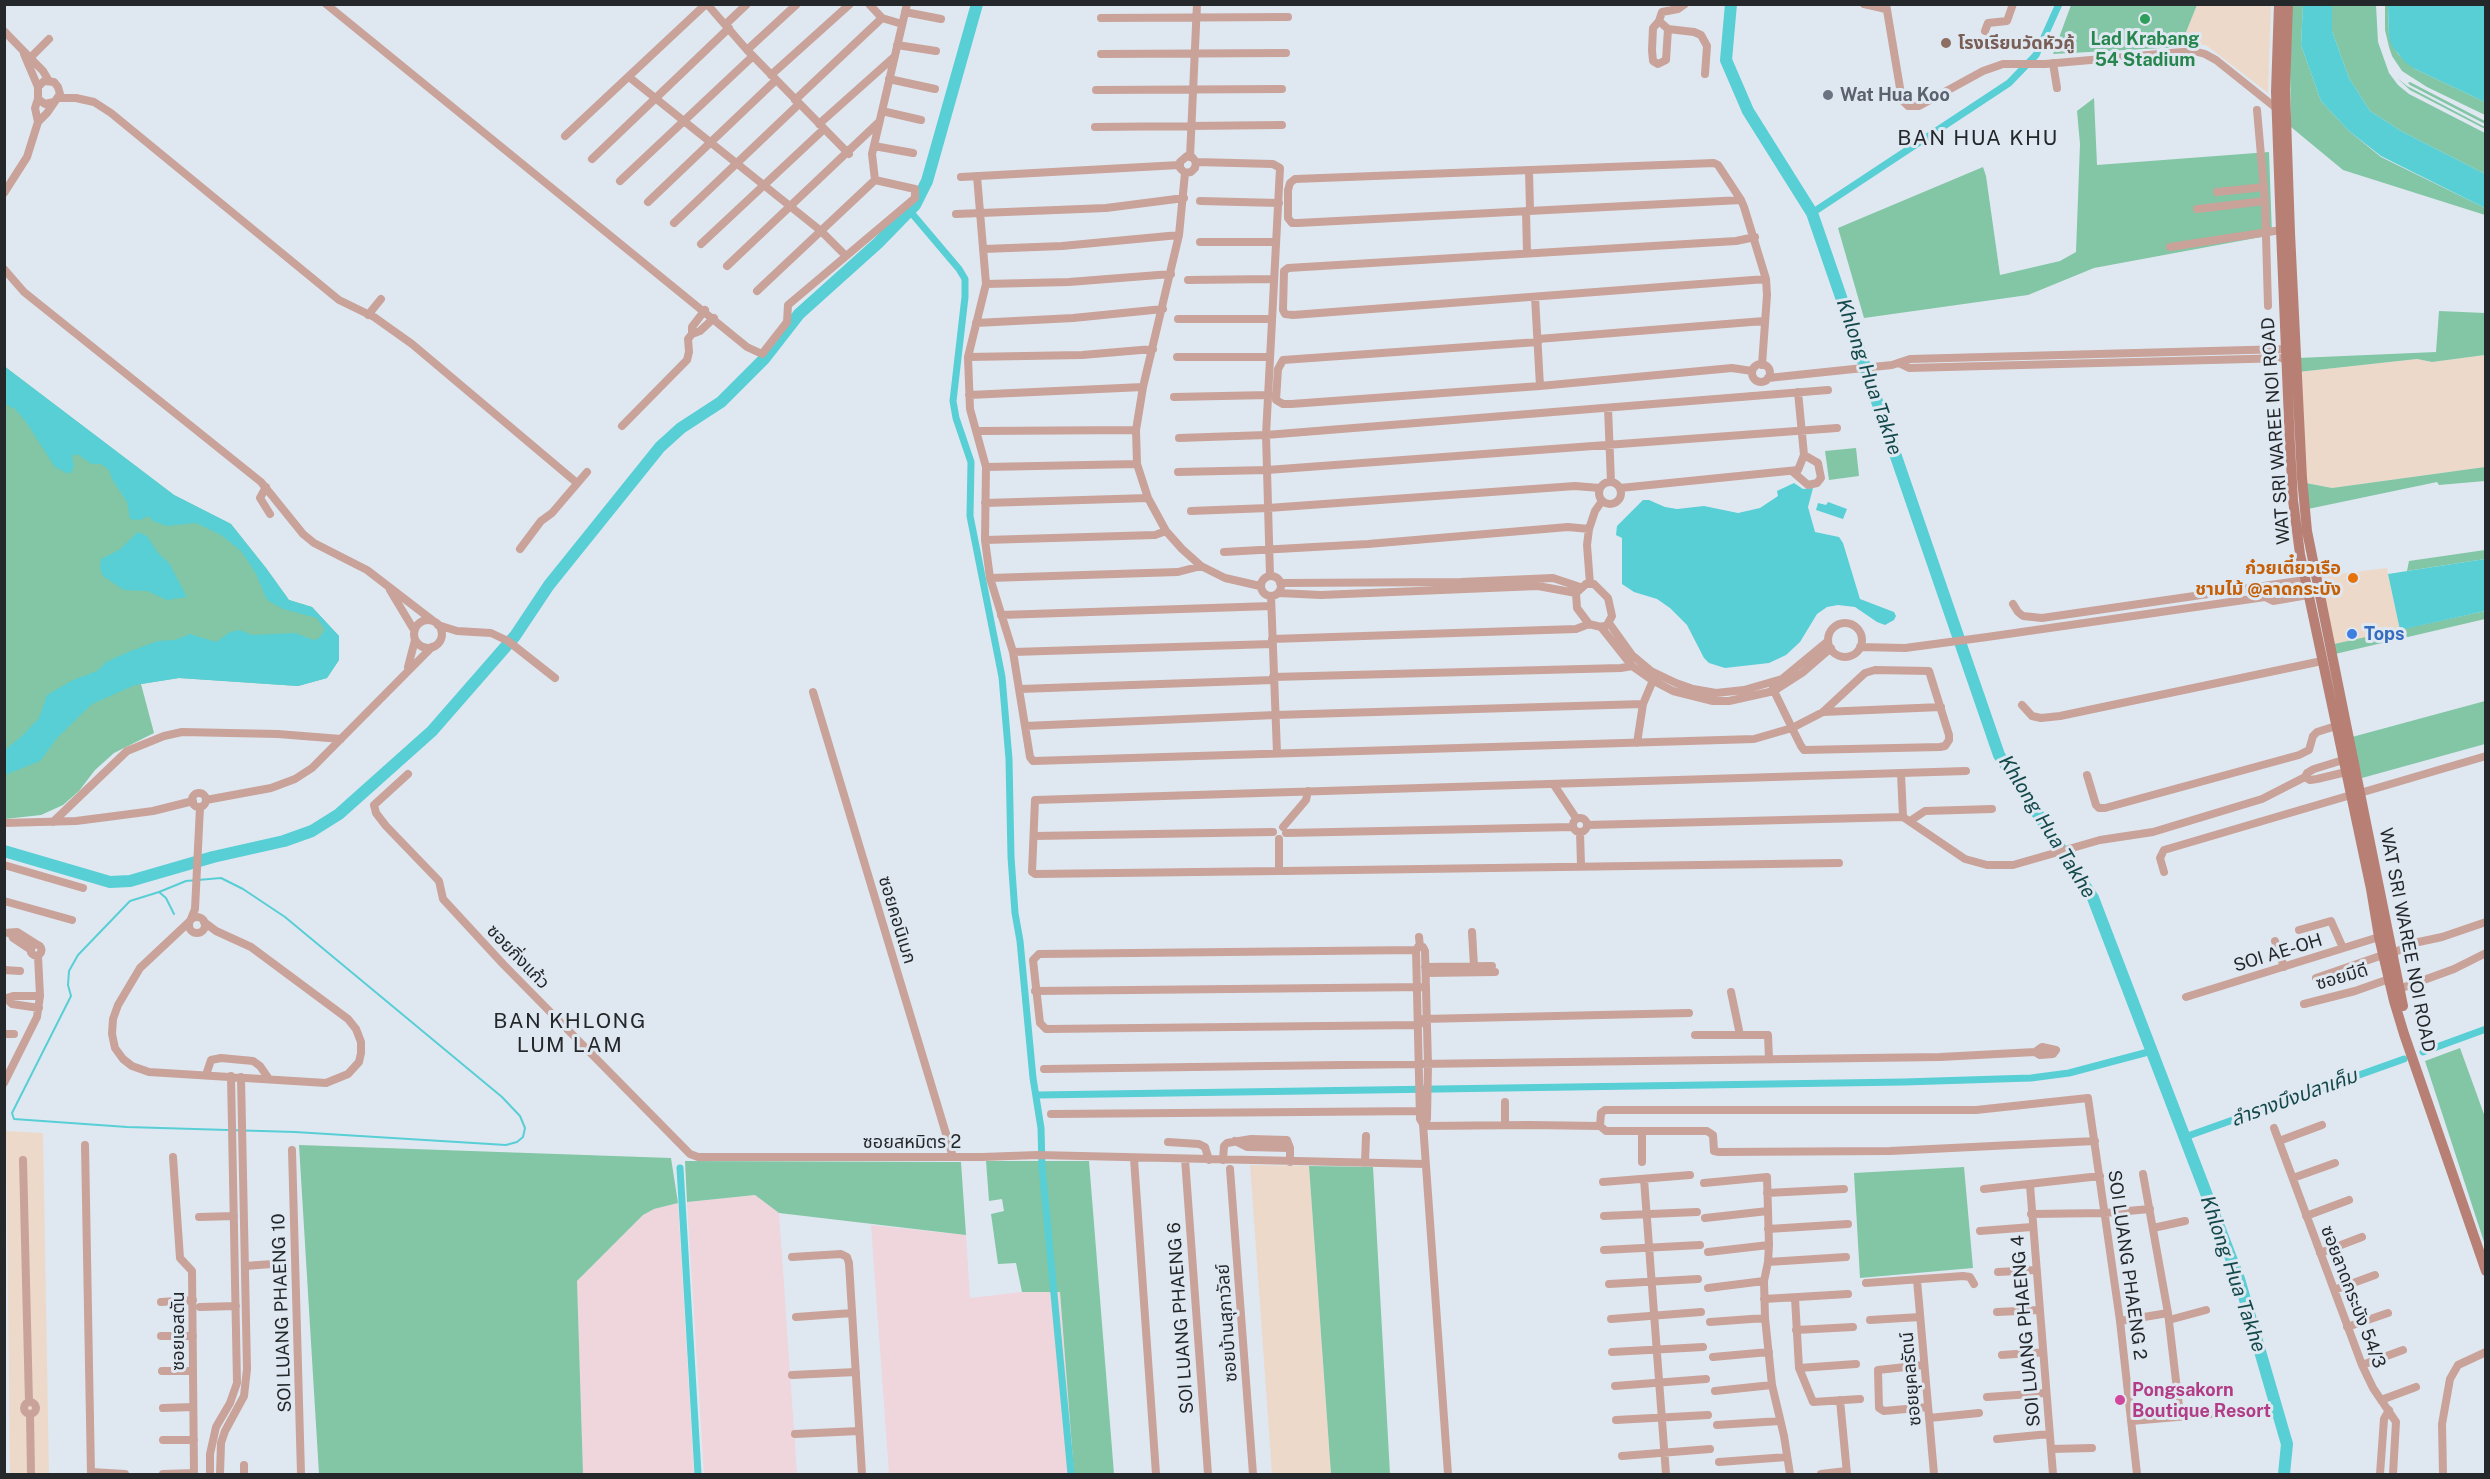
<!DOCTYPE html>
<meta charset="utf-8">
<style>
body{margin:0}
#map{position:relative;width:2490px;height:1479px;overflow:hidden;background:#dfe8f1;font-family:"Public Sans",sans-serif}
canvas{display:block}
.frame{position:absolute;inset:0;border:6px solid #25282b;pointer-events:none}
</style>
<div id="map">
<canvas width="2490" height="1479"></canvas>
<div class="frame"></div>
</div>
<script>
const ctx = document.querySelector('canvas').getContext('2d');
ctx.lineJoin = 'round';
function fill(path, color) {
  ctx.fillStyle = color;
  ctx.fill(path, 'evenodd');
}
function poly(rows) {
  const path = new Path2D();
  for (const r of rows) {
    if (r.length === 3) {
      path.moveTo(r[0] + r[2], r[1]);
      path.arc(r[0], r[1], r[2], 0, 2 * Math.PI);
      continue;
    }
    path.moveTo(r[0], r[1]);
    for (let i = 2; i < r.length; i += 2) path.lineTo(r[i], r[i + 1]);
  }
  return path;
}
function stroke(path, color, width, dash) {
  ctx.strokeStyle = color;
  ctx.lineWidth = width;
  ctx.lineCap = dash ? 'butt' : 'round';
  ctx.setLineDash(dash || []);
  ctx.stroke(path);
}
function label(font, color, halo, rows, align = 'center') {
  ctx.font = font + ' "Public Sans","Noto Sans Thai",sans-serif';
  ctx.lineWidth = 6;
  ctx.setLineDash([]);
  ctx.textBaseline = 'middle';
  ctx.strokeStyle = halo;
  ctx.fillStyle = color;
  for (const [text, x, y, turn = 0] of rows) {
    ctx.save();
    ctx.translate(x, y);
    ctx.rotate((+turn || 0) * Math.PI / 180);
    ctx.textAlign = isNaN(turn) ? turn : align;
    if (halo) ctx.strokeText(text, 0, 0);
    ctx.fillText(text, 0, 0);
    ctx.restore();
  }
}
const commercial = poly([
 [2197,5,2271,5,2268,93,2206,45,2180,47],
 [2485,355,2485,467,2332,488,2306,483,2298,372,2417,359,2432,362],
 [2387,568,2400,630,2334,644,2320,576],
 [6,1131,43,1133,49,1474,10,1474],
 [1250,1165,1309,1166,1331,1474,1272,1474]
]);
const industrial = poly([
 [755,1195,779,1213,797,1474,704,1474,687,1202],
 [678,1203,694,1474,583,1474,577,1281,643,1215,654,1209],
 [871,1225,966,1235,970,1298,1022,1292,1060,1292,1074,1474,889,1474]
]);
const green = poly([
 [2071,5,2071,4,2197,5,2180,47,2053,54],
 [2289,5,2303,5,2301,45,2321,101,2349,131,2381,157,2485,208,2485,215,2343,170,2291,127],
 [2332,5,2376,5,2378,42,2389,73,2398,85,2409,94,2485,133,2485,174,2401,131,2370,111,2349,78,2332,31],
 [2385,5,2388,5,2389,37,2398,54,2415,69,2485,102,2485,115,2427,87,2402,71,2392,56,2389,47,2385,30],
 [2397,78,2407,86,2485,127,2485,129,2410,90],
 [2410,82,2485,121,2485,124,2410,85,2408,83],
 [2094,98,2097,165,2269,152,2272,235,2094,268,2028,295,1864,318,1838,228,1983,167,1986,176,2000,275,2060,261,2076,252,2080,144,2077,111],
 [2439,311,2485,313,2485,355,2432,362,2417,359,2298,372,2298,358,2436,352],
 [4,366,174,495,231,524,266,568,289,600,312,607,339,636,339,660,327,678,298,686,179,678,141,684,154,733,114,753,95,770,79,791,63,805,41,815,5,819],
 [1856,448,1859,476,1829,480,1825,451],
 [2485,467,2485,481,2439,485,2437,482,2308,509,2306,483,2332,488],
 [2485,550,2485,559,2407,571,2409,561],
 [2485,611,2485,619,2335,654,2334,644],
 [2485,701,2485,744,2362,778,2352,737],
 [2460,1048,2485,1117,2485,1245,2425,1061],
 [299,1145,671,1158,678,1203,654,1209,643,1215,577,1281,583,1474,319,1474],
 [685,1161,961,1162,966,1235,779,1213,755,1195,687,1202],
 [986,1161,1089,1161,1114,1474,1074,1474,1060,1292,1022,1292,1016,1263,998,1264,991,1214,1004,1211,1002,1199,989,1201],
 [1309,1166,1373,1167,1390,1474,1331,1474],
 [1964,1167,1973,1268,1860,1278,1854,1173]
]);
const water = poly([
 [2303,5,2332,5,2332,31,2349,78,2370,111,2401,131,2485,174,2485,208,2381,156,2349,131,2321,101,2301,45],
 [2388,5,2485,5,2485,102,2415,69,2405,62,2392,46,2389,37],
 [4,366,174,495,231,524,266,568,289,600,312,607,339,636,339,660,327,678,298,686,179,678,135,685,92,704,57,738,40,761,5,775,5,750,22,736,39,718,47,695,73,680,97,671,106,662,128,652,158,641,175,640,190,634,216,642,230,632,240,630,252,635,295,633,314,640,319,638,325,630,317,618,283,609,267,600,256,574,249,563,241,551,221,535,196,523,167,526,153,521,148,516,140,520,130,519,127,502,112,479,109,470,101,464,92,464,77,454,72,456,74,466,71,473,67,473,55,467,26,422,15,409,5,404],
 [1794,483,1803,489,1813,488,1808,507,1815,532,1839,537,1843,543,1860,599,1894,612,1896,616,1894,620,1885,625,1877,622,1855,607,1838,605,1827,607,1817,614,1800,642,1786,655,1769,663,1725,668,1709,663,1704,658,1687,625,1670,608,1657,599,1634,592,1622,584,1622,538,1616,535,1617,526,1643,500,1649,500,1665,507,1677,509,1704,506,1738,513,1760,508,1778,496,1777,491],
 [1828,502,1847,509,1843,519,1816,510,1818,503,1826,505],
 [138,532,147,536,158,553,169,563,187,597,167,600,147,591,124,590,103,576,100,568,101,559,119,550],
 [2485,559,2485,611,2400,630,2388,574]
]);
const stream = poly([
 [159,892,186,881,221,878,243,889,285,917,502,1097,520,1116,525,1128,523,1137,517,1142,506,1145,295,1132,127,1127,14,1119,12,1113,71,996,68,985,69,971,78,955,130,901,159,892,166,898,174,914]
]);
const canal = poly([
 [909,210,959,269,965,279,965,297,953,401,956,418,971,462,970,516,1002,677,1009,759,1011,857,1015,913,1020,941,1033,1078,1041,1128,1042,1167,1071,1474],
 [1812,213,2009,83,2036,55,2059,4],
 [2423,1052,2486,1029],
 [1038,1095,1904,1082,2031,1078,2069,1073,2152,1051],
 [2185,1137,2404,1059],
 [680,1168,698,1474]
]);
const river = poly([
 [1731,4,1726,60,1748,111,1812,213,1999,755,2093,898,2239,1279,2287,1444,2284,1474],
 [4,851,110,882,130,881,213,857,284,841,312,831,339,814,376,781,432,731,515,636,549,585,660,447,681,428,721,402,764,359,799,314,878,243,915,205,927,181,977,4]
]);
const street = poly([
 [326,4,747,347,762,354,787,322,788,305,915,198,915,189,875,180],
 [707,4,747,50,849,154],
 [869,4,882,18,902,24],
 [1685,4,1678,9,1662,12,1659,21,1668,29,1694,32,1701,35,1707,46,1705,74],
 [1864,4,1886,9],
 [1886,4,1902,100,1908,106,1919,106,1983,71,2003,64,2045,64,2194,51,2205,54,2216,60,2276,108],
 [905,12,941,19],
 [1101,18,1288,17],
 [1659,21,1653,28,1652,50,1653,61,1658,64,1666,60,1668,29],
 [726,24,747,4],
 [4,31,43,71,49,81],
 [1985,31,1988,23,2007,21,2013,4],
 [897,45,936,51],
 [747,50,797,4],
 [24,54,38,87],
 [1101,54,1286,53],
 [27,61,49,39],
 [2053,63,2057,88],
 [771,75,850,4],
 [629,77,821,231,846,256],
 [889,79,935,89],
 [1096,90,1282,89],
 [58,98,76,98,94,102,111,113,339,300,374,317,412,344,577,483],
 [795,100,882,18],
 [2257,110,2265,201,2268,306],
 [882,111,921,120],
 [38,122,35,108,38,99],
 [819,124,893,58],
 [1095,127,1282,125],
 [565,136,706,4],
 [874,146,913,153],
 [1190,157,1197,4],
 [592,159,729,28],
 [1196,162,1195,168,1191,172,1185,173,1180,168,1180,162,1187,156,1192,157,1196,162,1273,164,1280,168,1266,435,1270,576],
 [1529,170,1530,210],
 [1185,173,1179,235,1143,387,1136,430,1137,464,1148,498,1166,531,1182,549,1201,566,1225,578,1260,586],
 [977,176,986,284,968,357,970,409,986,467,985,540,990,578,1013,652,1030,757,1033,761,1754,739,1792,728,1823,712,1865,673,1875,670,1929,671,1949,735,1949,740,1945,746,1940,747,1804,750,1801,746,1792,728,1774,691,1772,683],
 [961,177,1179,165],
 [620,181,753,56],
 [2217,192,2264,187],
 [4,193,27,157,38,122,47,113,60,94,58,87,54,82,44,81,38,87,38,99,45,104,54,102],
 [1741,200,1298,223,1292,223,1288,218,1288,190,1290,183,1295,179,1714,163,1718,165,1741,200,1744,207,1766,279,1767,295,1762,365],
 [1200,201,1279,203],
 [648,202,776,80],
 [2197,209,2265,201],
 [1526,211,1527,253],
 [956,214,1106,208,1184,198],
 [674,223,799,104],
 [1755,237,1736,241,1288,268,1284,271,1283,310,1285,314,1293,315,1766,279],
 [1200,242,1276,242],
 [701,244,824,129],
 [2170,247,2281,230],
 [984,249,1062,246,1179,235],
 [727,266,879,122],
 [4,269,24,292,261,482,303,534,314,543,367,570,432,620],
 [1188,280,1273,279],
 [986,284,1069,282,1171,274],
 [757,291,875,180,872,154,907,4],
 [1535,297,1540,386],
 [368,315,381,299],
 [1178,319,1270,319],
 [976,323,1073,318,1163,309],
 [692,334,700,331,714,318],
 [1538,339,1764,321],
 [1538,342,1283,360,1278,369,1276,400,1283,404,1291,404,1540,386,1732,368,1752,371],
 [968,357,1082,355,1153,349],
 [1177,357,1270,357],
 [1901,364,1909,368,2286,358],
 [1761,373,9],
 [1768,378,1892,365,1910,359,2286,349],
 [969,395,1143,387],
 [1174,397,1269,395],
 [1608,408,1611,482],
 [622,426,687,360,689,352,688,339,692,334,692,327,705,310],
 [977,431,1136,430],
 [1179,438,1266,435,1828,390],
 [986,467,1137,464],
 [1178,472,1267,470,1837,428],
 [1793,472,1808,485,1817,483,1821,478,1818,463,1804,455],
 [1610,493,11],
 [266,487,260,498,270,514],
 [1620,488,1798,470,1804,455,1798,392],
 [985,503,1148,498],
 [1191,511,1268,508,1575,486,1600,488],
 [985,540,1155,535,1166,531],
 [520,549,541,521,552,513,587,472],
 [1224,552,1368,544,1568,527,1589,529],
 [1271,586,10],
 [990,578,1178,572,1201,566],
 [1280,583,1461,582,1553,578,1580,587],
 [1586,584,1594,584,1608,598,1612,616,1607,625,1601,627,1589,624,1577,608,1576,593,1586,584],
 [1590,584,1587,545,1589,529,1595,511,1602,501],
 [390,590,414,630],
 [1278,593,1321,595,1538,586,1576,593],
 [1271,596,1277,753],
 [2265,597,2273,601,2308,595],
 [2013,604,2018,612,2023,616,2042,618,2305,580],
 [1001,615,1271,606],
 [428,634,14],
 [1609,623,1632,655,1651,671,1676,683,1693,689,1716,693,1744,690,1782,679,1828,641],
 [1845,640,17],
 [438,625,457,631,491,633,508,641,555,678],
 [1601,627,1632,666,1652,680,1673,691,1713,701,1729,701,1774,691,1802,673,1831,648],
 [1272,639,1576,629,1589,624],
 [1860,647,1905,648,1987,637,2265,597,2272,592,2306,586],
 [1013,652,1272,644],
 [408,667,415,640],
 [1273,677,1621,668,1632,666],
 [1020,689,1273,680],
 [813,692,953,1157],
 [2022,705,2032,716,2041,718,2060,716,2322,661],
 [1823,712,1941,707],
 [1025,726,1275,715,1643,704],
 [1637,743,1643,704,1654,678],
 [408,774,374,805,376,813,386,826,439,881,443,899,503,964,690,1154,698,1157,982,1157,1038,1155,1425,1164],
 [1901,774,1903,817],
 [2087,775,2096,805,2099,808,2105,808,2299,755,2309,750,2313,736,2317,732,2336,726],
 [2305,777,2310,780,2317,779,2346,772],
 [1554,785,1576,818],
 [2360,793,2486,756],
 [199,800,7],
 [206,800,271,788,295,779,312,768,432,647],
 [1580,825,7],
 [1910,821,1925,811,1992,809],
 [53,822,127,751,164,736,182,732,278,734,341,739],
 [4,823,76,821,115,816,153,811,193,801],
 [1587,825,1903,817,1965,859,1987,865,2013,865,2100,840,2153,832,2262,799,2305,777,2307,773,2314,769,2343,760],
 [1283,827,1306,800,1308,791],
 [1580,832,1581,865],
 [1286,833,1572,827],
 [1034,836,1273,832],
 [1279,839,1279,871,1283,871,1839,863],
 [4,865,83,888],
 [1279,871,1035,874,1032,872,1035,800,1966,771],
 [2164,872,2160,858,2164,850,2351,795],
 [4,901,72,920],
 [197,925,8],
 [191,919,195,909,200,807],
 [189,922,140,968,118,1005,113,1019,112,1034,115,1048,123,1059,132,1066,149,1072,326,1083,348,1074,359,1062,361,1053,361,1042,356,1029,348,1019,251,947,216,931,204,922],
 [2299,930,2331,921,2343,948],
 [1472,932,1474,966],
 [4,933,17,932,36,944],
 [11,933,13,938,31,950],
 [1419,937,1420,947],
 [2275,941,2284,967],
 [36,950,5.5],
 [1418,947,1423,947,1425,951,1428,1065,1427,1119,1423,1124,1420,1119,1416,950,1418,947],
 [1416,950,1039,954,1033,960,1040,1023,1046,1029,1419,1025],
 [2391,954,2414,943,2442,937,2486,922],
 [1425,967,1492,966],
 [4,970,20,971],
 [1426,973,1495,972],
 [2316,978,2383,955],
 [2399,989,2454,969,2486,953],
 [1035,991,1426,987],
 [1731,992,1740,1035],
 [2186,997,2379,937],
 [4,999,13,996,40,996],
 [7,999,12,1004,39,1008],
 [2304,1004,2355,991,2389,979],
 [1423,1019,1689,1013],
 [4,1034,14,1034],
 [1695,1035,1768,1035,1769,1059],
 [1044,1069,1940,1057,2035,1052,2040,1055,2053,1054,2056,1050,2042,1047,2035,1052],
 [206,1075,211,1060,221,1058,253,1061,260,1066,269,1079],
 [4,1083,37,1017,40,996,38,956],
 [1051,1114,1427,1111],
 [1423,1124,1448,1474],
 [1505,1125,1505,1102],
 [1423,1126,1529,1125,1600,1126,1606,1131,1707,1131,1713,1135,1714,1151,1719,1152,1890,1151,2095,1141],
 [1600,1126,1601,1113,1605,1110,1976,1110,2088,1098,2120,1321,2137,1474],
 [2274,1128,2362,1365,2373,1388,2396,1422,2393,1474],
 [1235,1141,1247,1147,1290,1148],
 [2279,1141,2322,1125],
 [1168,1142,1199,1144,1205,1147,1209,1160],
 [85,1145,91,1474],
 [292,1150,301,1474],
 [173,1157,180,1258,192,1271,194,1474],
 [1134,1159,1156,1474],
 [1185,1159,1208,1474],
 [23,1160,29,1402],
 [1223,1160,1224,1146,1227,1143,1251,1139,1287,1140,1290,1148,1290,1162],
 [1642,1162,1642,1131],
 [1365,1163,1366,1136],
 [1230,1169,1253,1474],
 [2143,1174,2168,1313,2180,1415],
 [2293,1178,2335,1163],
 [1644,1179,1666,1474],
 [1603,1182,1690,1175],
 [1704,1183,1767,1177,1769,1245,1768,1262,1764,1281,1765,1318,1772,1385,1784,1436,1790,1474],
 [2030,1185,2053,1474],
 [1984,1189,2100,1176],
 [1767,1193,1844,1189],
 [2031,1214,2105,1213,2150,1209],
 [1604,1216,1697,1212],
 [2306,1216,2349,1200],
 [199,1217,234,1216],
 [1705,1218,1768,1211],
 [2153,1228,2185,1221],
 [1768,1229,1848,1224],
 [1980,1231,2032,1227],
 [1604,1250,1700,1245],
 [1708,1252,1769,1245],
 [2320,1253,2362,1237],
 [792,1257,841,1254,847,1257,849,1263,862,1474],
 [1768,1262,1846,1257],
 [245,1266,272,1264],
 [1998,1272,2036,1270],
 [1917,1280,1934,1474],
 [1866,1283,1963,1276,1970,1277,1974,1284],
 [1609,1284,1698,1279],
 [1708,1288,1764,1281],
 [2334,1290,2375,1275],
 [1795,1298,1799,1368,1813,1402,1860,1399],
 [1764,1299,1848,1294],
 [161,1302,193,1300],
 [200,1307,236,1306],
 [1997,1312,2039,1310],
 [796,1317,852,1313],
 [1611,1319,1701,1312],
 [1870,1320,1920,1317],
 [2169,1320,2206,1310],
 [2120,1321,2168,1313],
 [1710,1322,1765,1318],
 [2347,1327,2388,1313],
 [1796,1330,1853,1327],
 [161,1336,193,1336],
 [1612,1352,1703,1347],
 [2002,1355,2043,1352],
 [1713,1357,1769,1352],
 [1924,1365,1878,1370,1879,1408,1884,1411,1928,1407],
 [2362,1365,2403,1350],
 [1799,1368,1856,1364],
 [162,1371,193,1371],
 [792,1375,856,1372],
 [1615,1386,1706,1379],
 [1715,1391,1772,1385],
 [1987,1397,2046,1393],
 [1840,1400,1847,1474],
 [2381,1400,2416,1387],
 [30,1408,6],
 [163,1408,193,1407],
 [30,1414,31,1474],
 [1929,1418,1979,1413],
 [1616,1420,1708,1415],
 [2131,1421,2246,1411],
 [1717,1425,1780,1421],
 [795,1434,859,1431],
 [1997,1439,2049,1434],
 [163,1440,194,1440],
 [2051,1449,2092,1448],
 [1622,1456,1710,1449],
 [1719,1462,1787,1457],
 [244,1465,244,1474],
 [91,1472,125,1474],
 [163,1474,194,1473],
 [210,1474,210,1454,216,1427,230,1403,237,1383,231,1076],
 [220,1474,221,1443,225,1431,244,1396,247,1369,241,1077],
 [1821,1474,1846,1471],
 [2380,1474,2384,1419,2389,1410],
 [2443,1474,2442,1424,2450,1379,2458,1365,2486,1352]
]);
const secondary = poly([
 [2279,4,2276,92,2281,230,2290,445,2293,500,2300,554,2371,889,2379,937,2394,1001,2404,1034,2486,1271],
 [2288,4,2285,89,2290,233,2302,478,2307,531,2403,1006]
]);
const markers = [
 [2145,19,6,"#2e9e5b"],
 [1946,43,6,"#8d6e63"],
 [1828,95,6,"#6b7280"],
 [2353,578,6,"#e8710a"],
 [2352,634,6,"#3f7fe0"],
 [2120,1400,6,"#d1479c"]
];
const leisureNames = [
 ["Lad Krabang",2145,39],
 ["54 Stadium",2145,60]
];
const educationNames = [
 ["โรงเรียนวัดหัวคู้",1958,43]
];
const worshipNames = [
 ["Wat Hua Koo",1840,95]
];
const streetNames = [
 ["WAT SRI WAREE NOI ROAD",2276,431,-94],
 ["ซอยคอนิเมก",897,920,73],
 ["WAT SRI WAREE NOI ROAD",2407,940,79],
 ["SOI AE-OH",2278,953,-17],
 ["ซอยกิ่งแก้ว",518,957,46],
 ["ซอยมีดี",2342,977,-16],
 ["ซอยสหมิตร 2",912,1142],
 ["SOI LUANG PHAENG 2",2127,1265,82],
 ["ซอยลาดกระบัง 54/3",2353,1297,69],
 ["SOI LUANG PHAENG 10",282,1313,-92],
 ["SOI LUANG PHAENG 6",1181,1318,-94],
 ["ซอยบ้านสุภาวัลย์",1227,1323,-94],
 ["ซอยเอสตัน",178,1331,-90],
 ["SOI LUANG PHAENG 4",2026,1331,-95],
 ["ซอยยุคลรัตน์",1911,1379,-95]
];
const foodNames = [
 ["ก๋วยเตี๋ยวเรือ",2341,568],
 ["ชามไม้ @ลาดกระบัง",2341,589]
];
const shopNames = [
 ["Tops",2364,634]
];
const hotelNames = [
 ["Pongsakorn",2132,1390],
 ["Boutique Resort",2132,1411]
];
const waterNames = [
 ["Khlong Hua Takhe",1869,377,71],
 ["Khlong Hua Takhe",2047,827,58],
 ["ลำรางบึงปลาเค็ม",2294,1098,-20],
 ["Khlong Hua Takhe",2233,1274,71]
];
const quarterNames = [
 ["BAN HUA KHU",1978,139],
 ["BAN KHLONG",570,1022],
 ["LUM LAM",570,1046]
];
fill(commercial, '#edd9ca');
fill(industrial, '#efd5dc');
fill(green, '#82c6a5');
fill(water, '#58ced5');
stroke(stream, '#58ced5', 2);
stroke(canal, '#58ced5', 7);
stroke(river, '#58ced5', 12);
stroke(street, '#c9a29a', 8);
stroke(secondary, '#b88074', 10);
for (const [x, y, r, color] of markers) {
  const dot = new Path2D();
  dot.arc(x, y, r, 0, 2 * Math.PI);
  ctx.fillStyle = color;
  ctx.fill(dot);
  stroke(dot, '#dfe8f1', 2);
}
label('bold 18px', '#27864d', '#dfe8f1', leisureNames);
label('bold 18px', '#785e54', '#dfe8f1', educationNames, 'left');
label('bold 18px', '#5b616d', '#dfe8f1', worshipNames, 'left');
label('18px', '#25282b', '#dfe8f1', streetNames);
label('bold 18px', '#c56008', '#dfe8f1', foodNames, 'right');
label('bold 18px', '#366cbe', '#dfe8f1', shopNames, 'left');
label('bold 18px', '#b23c85', '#dfe8f1', hotelNames, 'left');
label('italic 20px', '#14494c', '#dfe8f1', waterNames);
ctx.letterSpacing = '1.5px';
label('21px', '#25282b', '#dfe8f1', quarterNames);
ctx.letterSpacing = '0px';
</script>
